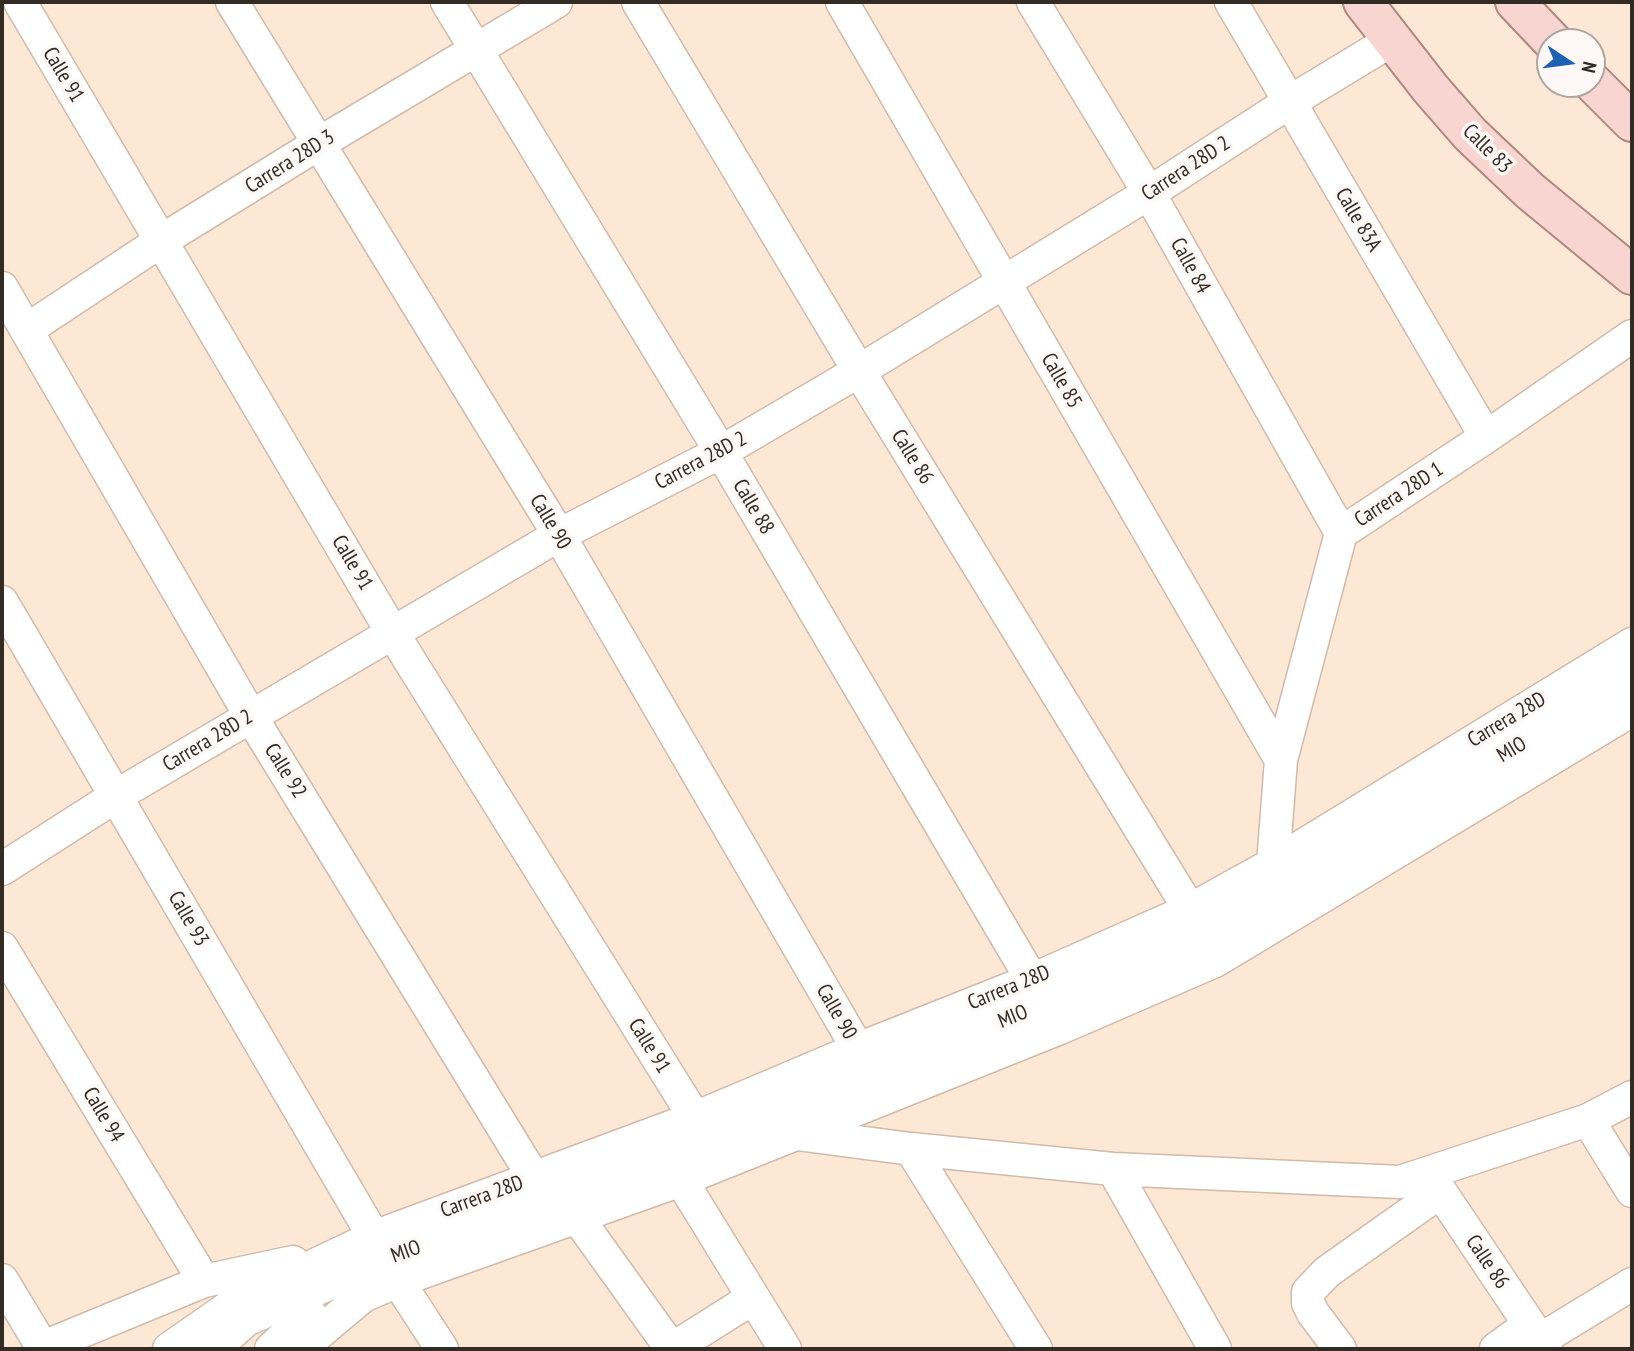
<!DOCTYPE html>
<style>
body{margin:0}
#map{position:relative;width:1634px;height:1351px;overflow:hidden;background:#fde8d6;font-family:"PT Sans Narrow",sans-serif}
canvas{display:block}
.frame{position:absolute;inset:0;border:4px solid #332c25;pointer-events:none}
.north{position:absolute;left:1536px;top:28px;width:70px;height:70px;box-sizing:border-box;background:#fdf8f5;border:2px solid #aca6a2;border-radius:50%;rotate:103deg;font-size:19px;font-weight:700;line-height:28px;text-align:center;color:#332c25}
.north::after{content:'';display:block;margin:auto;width:24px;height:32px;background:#1e60b1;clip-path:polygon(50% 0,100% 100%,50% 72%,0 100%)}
</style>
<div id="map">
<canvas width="1634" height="1351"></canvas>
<div class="frame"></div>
<div class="north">N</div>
</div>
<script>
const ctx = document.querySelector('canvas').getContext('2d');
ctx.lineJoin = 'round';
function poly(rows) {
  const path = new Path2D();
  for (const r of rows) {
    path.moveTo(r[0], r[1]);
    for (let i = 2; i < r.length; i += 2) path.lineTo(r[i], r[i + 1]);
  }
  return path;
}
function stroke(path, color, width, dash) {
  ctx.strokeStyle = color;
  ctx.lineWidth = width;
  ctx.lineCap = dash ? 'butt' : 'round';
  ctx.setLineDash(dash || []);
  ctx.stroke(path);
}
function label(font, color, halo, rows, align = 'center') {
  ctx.font = font + ' "PT Sans Narrow",sans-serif';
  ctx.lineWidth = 7;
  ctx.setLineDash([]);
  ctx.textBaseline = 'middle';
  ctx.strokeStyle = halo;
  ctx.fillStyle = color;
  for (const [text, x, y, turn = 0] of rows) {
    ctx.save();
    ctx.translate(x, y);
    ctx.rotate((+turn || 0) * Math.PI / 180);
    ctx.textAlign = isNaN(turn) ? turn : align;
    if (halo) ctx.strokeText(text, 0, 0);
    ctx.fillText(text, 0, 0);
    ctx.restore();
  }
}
const minor = poly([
 [20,2,392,632,695,1118],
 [232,2,559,535,858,1049],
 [447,2,721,452,1032,980],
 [638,2,859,371,1190,910],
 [842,2,1281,760],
 [1033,2,1149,193,1341,533],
 [1231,2,1486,437],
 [2,288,250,715,534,1178],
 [28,329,161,241,318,144,556,2],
 [2,602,374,1237],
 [1273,864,1281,760,1341,533,1486,437,1632,336],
 [2,869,116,796,559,535,721,452,859,371,1149,193,1288,103,1392,40],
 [2,948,204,1281],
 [1588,1120,1632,1191],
 [797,1134,911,1149,1113,1169,1400,1182,1588,1120,1632,1097],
 [911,1149,1036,1349],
 [1113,1169,1215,1349],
 [1430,1176,1546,1349],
 [681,1180,785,1349],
 [577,1217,671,1348],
 [2,1280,43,1348],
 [398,1281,442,1349],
 [1540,1340,1632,1284],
 [39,1349,204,1281,293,1262],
 [169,1349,235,1303,374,1237,695,1118,858,1049,1032,980,1190,910,1273,864,1632,644],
 [214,1349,246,1320,386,1259,688,1149,1046,1004,1203,935,1632,678],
 [271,1349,310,1314],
 [300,1349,363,1296,398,1281,681,1180,1060,1028,1215,961,1632,710],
 [672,1349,753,1298],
 [1340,1349,1313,1313,1308,1303,1308,1292,1327,1272,1440,1192],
 [1496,1349,1529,1325]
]);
const major = poly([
 [1363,2,1430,88,1470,134,1530,191,1632,275],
 [1515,2,1553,42],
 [1592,82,1632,122]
]);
const streetNames = [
 ["Calle 91",63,75,59],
 ["Calle 83",1487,149,45],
 ["Carrera 28D 3",290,162,-32],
 ["Carrera 28D 2",1186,169,-33],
 ["Calle 83A",1358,220,59],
 ["Calle 84",1190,266,61],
 ["Calle 85",1061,381,60],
 ["Calle 86",912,457,58],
 ["Carrera 28D 2",701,461,-28],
 ["Carrera 28D 1",1399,495,-33],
 ["Calle 88",753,507,59],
 ["Calle 90",550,522,59],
 ["Calle 91",352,563,59],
 ["Carrera 28D",1507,720,-31],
 ["Carrera 28D 2",208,741,-31],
 ["MIO",1512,750,-31],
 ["Calle 92",285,771,58],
 ["Calle 93",188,919,60],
 ["Carrera 28D",1009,988,-22],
 ["Calle 90",836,1012,60],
 ["MIO",1013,1017,-22],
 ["Calle 91",649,1046,58],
 ["Calle 94",103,1115,59],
 ["Carrera 28D",482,1197,-20],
 ["MIO",406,1252,-20],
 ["Calle 86",1487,1262,56]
];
stroke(minor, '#d0bbab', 35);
stroke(major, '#b0887f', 42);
stroke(minor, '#fff', 32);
stroke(major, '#f8d5d0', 38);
label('21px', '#332c25', '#fdf8f5', streetNames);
</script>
